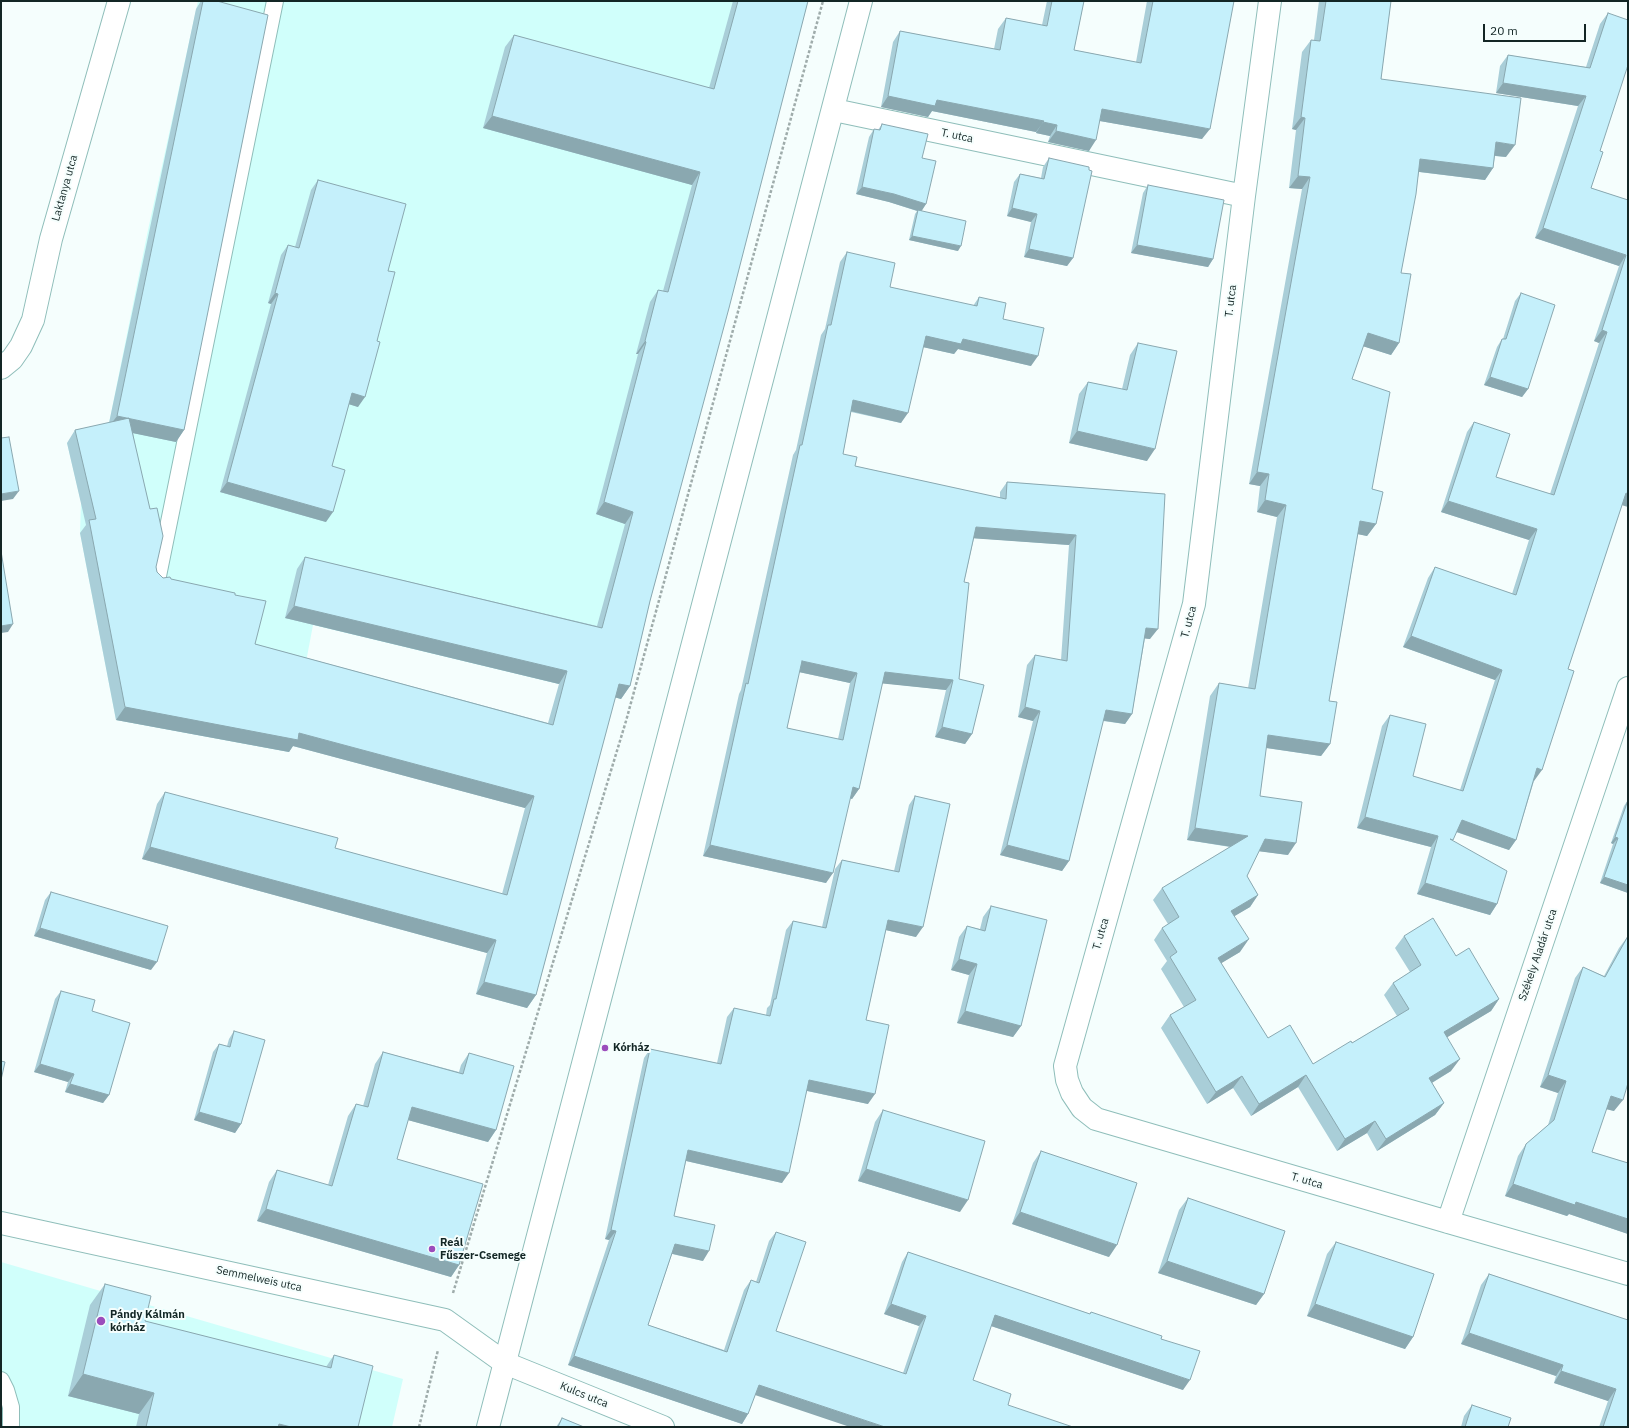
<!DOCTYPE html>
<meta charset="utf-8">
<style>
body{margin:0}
#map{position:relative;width:1629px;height:1428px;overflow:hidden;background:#f5fefd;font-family:"IBM Plex Sans",sans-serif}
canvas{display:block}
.frame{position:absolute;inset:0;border:2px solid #132625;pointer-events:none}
.scale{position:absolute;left:1483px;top:24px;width:103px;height:18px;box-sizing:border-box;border:2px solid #132625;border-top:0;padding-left:5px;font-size:12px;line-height:14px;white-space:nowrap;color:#132625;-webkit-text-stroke:3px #f5fefd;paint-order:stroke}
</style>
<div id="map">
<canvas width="1629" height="1428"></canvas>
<div class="frame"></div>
<div class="scale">20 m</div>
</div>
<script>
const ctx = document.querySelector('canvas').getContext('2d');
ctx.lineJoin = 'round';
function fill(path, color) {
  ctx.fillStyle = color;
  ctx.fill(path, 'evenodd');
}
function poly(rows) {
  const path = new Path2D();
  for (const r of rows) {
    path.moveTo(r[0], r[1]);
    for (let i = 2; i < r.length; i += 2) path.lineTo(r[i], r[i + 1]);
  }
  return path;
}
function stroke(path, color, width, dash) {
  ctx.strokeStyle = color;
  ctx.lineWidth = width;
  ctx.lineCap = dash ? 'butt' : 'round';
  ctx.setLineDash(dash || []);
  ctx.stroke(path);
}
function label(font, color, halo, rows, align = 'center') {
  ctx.font = font + ' "IBM Plex Sans",sans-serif';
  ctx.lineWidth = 4;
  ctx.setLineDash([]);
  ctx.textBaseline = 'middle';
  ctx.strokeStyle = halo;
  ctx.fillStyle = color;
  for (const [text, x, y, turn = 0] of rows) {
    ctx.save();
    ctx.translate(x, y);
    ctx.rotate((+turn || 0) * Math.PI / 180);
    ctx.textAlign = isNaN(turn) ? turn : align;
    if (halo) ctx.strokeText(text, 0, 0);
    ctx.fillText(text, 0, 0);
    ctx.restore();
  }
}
const built = poly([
 [198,1,803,1,621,699,313,625,289,752,116,720,80,533,81,502,67,443,103,435,108,428,148,230],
 [1,1262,403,1379,392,1427,1,1427]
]);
const path = poly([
 [453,1293,626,721,823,1],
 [419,1427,438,1350]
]);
const service = poly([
 [157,581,275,1],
 [1,1380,6,1390,11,1407,11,1427]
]);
const minor = poly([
 [1270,1,1244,196,1194,604,1065,1066,1067,1080,1072,1093,1082,1108,1096,1119,1448,1222,1628,1274],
 [834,110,1244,196],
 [1,368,12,359,21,346,33,320,51,239,119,1],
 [1448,1222,1628,688],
 [1,1223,445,1320,505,1363,663,1427]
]);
const tertiary = poly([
 [488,1427,861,1]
]);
const wall = poly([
 [201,1,217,1,184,430,176,442,133,433,157,572,163,578,171,579,235,595,255,644,548,723,559,684,285,618,297,569,305,557,597,626,625,524,596,514,638,354,636,354,650,302,658,290,663,291,692,185,483,128,505,47,514,35,709,88,733,1,808,1,650,601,630,686,621,699,615,697,536,995,527,1008,476,994,487,953,142,859,157,804,165,792,335,848,502,894,525,808,293,746,289,752,116,720,80,533,86,525,67,443,75,430,109,423,196,9],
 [1047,1,1084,1,1074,50,1136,62,1147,1,1234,1,1202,139,1100,121,1089,151,1048,142,1050,136,1036,133,1036,132,932,111,928,117,881,107,893,42,900,31,994,49,998,29,1006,18,1042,25],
 [1319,1,1391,1,1381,79,1506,157,1495,156,1493,168,1485,180,1419,172,1401,273,1399,343,1391,355,1363,346,1352,379,1372,489,1376,524,1367,536,1358,534,1329,701,1330,744,1321,756,1266,748,1260,796,1288,855,1259,851,1247,876,1258,895,1250,907,1234,916,1240,952,1221,963,1268,1038,1313,1064,1352,1043,1397,1016,1384,995,1393,983,1410,972,1395,948,1404,936,1456,956,1499,999,1491,1011,1447,1037,1451,1071,1432,1083,1444,1103,1435,1115,1377,1151,1367,1133,1337,1151,1298,1087,1251,1116,1233,1088,1207,1104,1161,1028,1170,1015,1184,1007,1161,969,1167,961,1154,940,1162,928,1168,924,1153,900,1162,888,1230,847,1187,840,1210,696,1219,683,1248,688,1277,517,1257,512,1260,486,1249,484,1302,189,1289,188,1296,130,1292,129,1302,52,1311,40,1314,40],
 [1608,13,1600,151,1591,188,1628,200,1622,505,1568,669,1534,781,1516,840,1509,850,1456,832,1452,840,1497,904,1490,915,1417,894,1431,847,1357,828,1382,726,1390,715,1413,776,1460,790,1495,680,1403,647,1428,578,1435,567,1512,594,1529,540,1441,512,1467,432,1474,422,1496,477,1550,494,1599,343,1594,341,1619,266,1535,238,1578,106,1496,93,1500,66,1508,55,1586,67,1600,24],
 [882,124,922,158,926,204,921,211,958,251,909,240,915,214,917,211,889,202,856,194,869,137,874,129,878,130],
 [1049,158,1073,258,1067,266,1024,257,1031,222,1007,216,1014,182,1020,174,1041,178,1043,167],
 [318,180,388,271,358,407,349,404,332,466,326,522,220,492,271,304,268,303,281,255,288,245,295,247,311,190],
 [1148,185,1213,259,1208,267,1131,253,1143,193],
 [847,252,890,287,973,306,979,297,1003,319,1031,366,958,349,954,354,923,347,901,423,851,412,843,454,855,466,1000,498,1000,492,1007,482,1165,494,1150,639,1145,638,1132,714,1125,724,1103,721,1069,861,1062,871,1000,855,1033,721,1018,717,1027,665,1035,655,1061,660,1069,545,974,538,964,582,959,679,972,734,965,744,935,737,946,690,882,683,859,789,852,799,850,798,826,883,703,856,739,694,741,690,793,455,796,450,821,335,825,329,840,262],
 [799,672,850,683,838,739,787,728],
 [1521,293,1528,389,1522,397,1484,385,1497,347,1502,339,1503,339,1515,301],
 [1138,343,1147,461,1069,443,1079,394,1088,382,1122,389,1130,355],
 [915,796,916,937,886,930,866,1020,868,1104,807,1091,782,1183,686,1161,674,1216,703,1261,672,1254,648,1325,724,1350,744,1290,751,1280,756,1282,769,1241,776,1232,776,1331,903,1373,919,1326,884,1314,902,1262,908,1252,1090,1314,1091,1312,1161,1339,1183,1390,991,1326,973,1380,755,1395,748,1414,742,1424,568,1365,609,1240,605,1239,644,1058,650,1049,717,1063,727,1017,734,1008,766,1015,767,1008,770,1005,786,930,793,921,822,927,835,869,842,860,894,871,909,805],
 [1628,800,1628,893,1600,883,1613,844,1611,843,1624,806],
 [51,892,151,970,34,936,45,900],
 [991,906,1021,1026,1013,1037,957,1023,969,975,951,970,959,937,967,926,980,929,983,917],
 [1628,936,1614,1111,1606,1109,1592,1152,1628,1163,1628,1234,1569,1214,1567,1216,1505,1196,1518,1156,1526,1144,1548,1125,1558,1093,1540,1087,1575,978,1583,967,1604,976,1619,948],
 [61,991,92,1011,109,1095,103,1103,65,1092,68,1082,34,1072,55,999],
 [234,1031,241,1124,235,1133,194,1120,213,1052,219,1044,227,1046,229,1039],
 [383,1052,459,1072,461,1065,469,1053,496,1130,488,1142,408,1120,397,1159,459,1265,451,1277,257,1221,269,1182,277,1170,328,1185,348,1116,356,1104,363,1106,375,1064],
 [883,1110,960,1212,858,1181,875,1122],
 [1041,1151,1109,1257,1012,1224,1033,1163],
 [1188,1198,1264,1294,1256,1305,1158,1273,1179,1210],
 [1336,1242,1413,1337,1405,1349,1307,1316,1327,1254],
 [1489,1274,1628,1320,1628,1427,1599,1427,1608,1401,1554,1383,1556,1376,1461,1344,1481,1285],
 [105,1284,145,1321,326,1367,334,1355,358,1427,136,1427,139,1414,68,1396,90,1305],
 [1472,1405,1508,1427,1461,1427,1464,1416],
 [562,1418,584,1427,556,1427]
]);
const shadedWall = poly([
 [1503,83,1586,96,1578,106,1496,93],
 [888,96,937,100,1044,121,1036,132,932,111,928,117,881,107],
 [1102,109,1210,129,1202,139,1094,120],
 [492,116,700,172,692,185,483,128],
 [1301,117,1305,118,1296,130,1292,129],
 [1043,122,1057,125,1050,136,1036,133],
 [1056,131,1096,140,1089,151,1048,142],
 [1496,142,1515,145,1506,157,1488,155],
 [1420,159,1493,168,1485,180,1412,171],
 [1298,176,1310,177,1302,189,1289,188],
 [862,187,894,194,926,204,921,212,889,202,856,194],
 [1012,208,1037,214,1031,222,1007,216],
 [1543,228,1626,255,1619,266,1535,238],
 [912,236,961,246,958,251,909,240],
 [1137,245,1213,259,1208,267,1131,253],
 [1029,249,1073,258,1067,266,1024,257],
 [275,293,278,294,271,304,268,303],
 [1602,330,1607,332,1599,343,1594,341],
 [1368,333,1399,343,1391,355,1359,345],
 [926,336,963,339,1038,356,1031,366,958,349,954,354,918,346],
 [645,341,646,342,638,354,636,354],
 [1490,377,1528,389,1522,397,1484,385],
 [352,393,365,397,358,407,345,403],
 [853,400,908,413,901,423,846,410],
 [117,416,184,430,176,442,108,428],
 [1077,431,1155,449,1147,461,1069,443],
 [1257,472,1269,474,1260,486,1249,484],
 [227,482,333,512,326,522,220,492],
 [19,491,13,499,1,501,1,494],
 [1626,493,1628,494,1628,507,1618,504],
 [1265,500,1286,505,1277,517,1257,512],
 [1448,501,1537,529,1529,540,1441,512],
 [604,502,633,512,625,524,596,514],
 [1360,521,1376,524,1367,536,1352,533],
 [976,527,1076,535,1069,545,969,538],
 [294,606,567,671,559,684,285,618],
 [13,624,8,632,1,633,1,626],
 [1146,628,1158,629,1150,639,1139,638],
 [1411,636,1502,670,1495,680,1403,647],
 [802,661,857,673,850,683,794,671],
 [885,672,953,680,946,690,878,683],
 [619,684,630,686,621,699,610,696],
 [125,707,299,733,534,796,525,808,293,746,289,752,116,720],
 [1025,707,1040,711,1033,721,1018,717],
 [1106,710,1132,714,1125,724,1099,720],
 [942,727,972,734,965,744,935,737],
 [1268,735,1330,744,1321,756,1260,747],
 [1537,768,1542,770,1534,781,1530,779],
 [853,787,859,789,852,799,846,797],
 [1365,817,1438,836,1431,847,1357,828],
 [1462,820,1516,840,1509,850,1454,831],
 [1195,828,1248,836,1239,848,1187,840],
 [1615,837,1618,838,1613,844,1611,843],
 [1265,839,1296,843,1288,855,1257,851],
 [710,845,833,873,826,883,703,856],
 [1007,845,1069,861,1062,871,1000,855],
 [150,847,496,940,487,953,142,859],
 [1604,877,1628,885,1628,893,1600,883],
 [1425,883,1497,904,1490,915,1417,894],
 [1258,895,1250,907,1223,923,1231,911],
 [888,920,923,927,916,937,881,929],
 [40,928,157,962,151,970,34,936],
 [1249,939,1240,952,1210,970,1218,958],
 [959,959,977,964,969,975,951,970],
 [484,982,536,995,527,1008,476,994],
 [1499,999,1491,1011,1436,1044,1444,1032],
 [965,1011,1021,1026,1013,1037,957,1023],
 [1460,1059,1451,1071,1420,1090,1429,1078],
 [40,1064,74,1074,68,1082,34,1072],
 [1306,1075,1298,1087,1251,1116,1259,1104],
 [1548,1075,1566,1081,1558,1093,1540,1087],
 [1242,1076,1233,1088,1207,1104,1216,1092],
 [809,1080,875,1094,868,1104,803,1090],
 [70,1084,109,1095,103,1103,65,1092],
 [1611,1096,1623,1100,1614,1111,1602,1108],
 [1444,1103,1435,1115,1377,1151,1386,1139],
 [412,1107,496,1130,488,1142,404,1119],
 [199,1112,241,1124,235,1133,194,1120],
 [1375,1121,1367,1133,1337,1151,1345,1139],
 [688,1150,789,1173,782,1183,682,1160],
 [866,1169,968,1200,960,1212,858,1181],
 [1513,1184,1576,1202,1628,1219,1628,1234,1569,1214,1567,1216,1505,1196],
 [266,1209,459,1265,451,1277,257,1221],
 [1020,1212,1117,1245,1109,1257,1012,1224],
 [611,1230,616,1231,609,1240,605,1239],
 [675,1244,709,1251,703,1261,669,1253],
 [1167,1261,1264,1294,1256,1305,1158,1273],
 [891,1304,926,1316,919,1326,884,1314],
 [1315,1304,1413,1337,1405,1349,1307,1316],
 [995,1315,1190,1380,1183,1390,988,1325],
 [1469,1333,1563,1365,1556,1376,1461,1344],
 [574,1356,748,1414,742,1424,568,1365],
 [1561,1371,1616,1389,1608,1401,1554,1383],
 [83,1374,154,1393,139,1414,68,1396],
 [759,1385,885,1427,850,1427,752,1394],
 [279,1424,291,1427,277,1427]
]);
const building = poly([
 [203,1,217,1,268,15,184,430,117,416,203,1],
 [738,1,808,1,729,308,650,601,630,686,619,684,536,995,484,982,496,940,150,847,165,792,338,838,335,848,507,895,534,796,299,733,298,740,125,707,89,520,96,519,75,430,129,418,150,509,157,508,163,536,156,567,157,572,163,578,170,577,171,579,235,593,235,595,266,601,255,644,553,725,567,671,294,606,305,557,602,628,633,512,604,502,646,342,645,341,658,290,668,292,700,172,492,116,514,35,714,89,738,1],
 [1052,1,1084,1,1074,50,1141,63,1153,1,1234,1,1210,129,1102,109,1096,140,1056,131,1057,125,1043,122,1044,121,937,100,935,106,888,96,900,31,1000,50,1006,18,1047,26,1052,1],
 [1326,1,1391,1,1381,79,1521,98,1515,145,1496,142,1493,168,1420,159,1416,194,1401,273,1411,274,1399,343,1368,333,1352,379,1390,392,1372,489,1383,492,1376,524,1360,521,1329,701,1337,702,1330,744,1268,735,1260,796,1302,802,1296,843,1265,839,1247,876,1258,895,1231,911,1249,939,1218,958,1268,1038,1290,1025,1313,1064,1351,1041,1352,1043,1409,1009,1393,983,1421,965,1404,936,1433,918,1456,956,1469,948,1499,999,1444,1032,1460,1059,1429,1078,1444,1103,1386,1139,1375,1121,1345,1139,1306,1075,1259,1104,1242,1076,1216,1092,1170,1015,1196,1000,1170,957,1177,952,1162,928,1179,917,1162,888,1248,836,1195,828,1219,683,1255,689,1286,505,1265,500,1269,474,1257,472,1310,177,1298,176,1305,118,1301,117,1311,40,1320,41,1326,1],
 [1608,13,1628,20,1628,65,1600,151,1603,152,1591,188,1628,200,1628,494,1626,493,1568,669,1574,671,1542,770,1537,768,1516,840,1462,820,1453,840,1450,839,1507,871,1497,904,1425,883,1438,836,1365,817,1390,715,1426,724,1413,776,1463,791,1502,670,1411,636,1435,567,1516,595,1537,529,1448,501,1474,422,1510,434,1496,477,1554,495,1607,332,1602,330,1626,255,1543,228,1586,96,1503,83,1508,55,1590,68,1608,13],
 [882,124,928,134,922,158,936,161,926,204,894,194,862,187,874,129,880,130,882,124],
 [1049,158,1089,167,1089,170,1092,171,1073,258,1029,249,1037,214,1012,208,1020,174,1044,179,1049,158],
 [318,180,406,204,388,271,395,272,377,341,380,342,365,397,352,393,332,466,345,470,333,512,227,482,278,294,275,293,288,245,299,248,318,180],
 [1148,185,1224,200,1213,259,1137,245,1148,185],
 [918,210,966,221,961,246,912,236,918,210],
 [847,252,895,263,890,287,977,306,979,297,1006,303,1003,319,1044,328,1038,356,963,339,961,344,926,336,908,413,853,400,843,454,857,457,855,466,1006,499,1007,482,1165,494,1158,629,1146,628,1132,714,1106,710,1069,861,1007,845,1040,711,1025,707,1035,655,1067,661,1076,535,976,527,964,582,969,583,959,679,984,685,972,734,942,727,953,680,885,672,859,789,853,787,833,873,710,845,746,683,748,684,800,445,802,445,828,325,831,325,847,252],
 [802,661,857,673,843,740,787,728,802,661],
 [1521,293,1555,305,1528,389,1490,377,1502,339,1506,339,1521,293],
 [1138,343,1177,351,1155,449,1077,431,1088,382,1127,390,1138,343],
 [9,437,19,491,1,494,1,438,9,437],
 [1,551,13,624,1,626,1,551],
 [915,796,950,804,923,927,888,920,866,1020,889,1025,875,1094,809,1080,789,1173,688,1150,674,1216,715,1225,709,1251,675,1244,648,1325,727,1352,751,1280,759,1283,776,1232,806,1242,776,1331,906,1374,926,1316,891,1304,908,1252,1090,1314,1091,1312,1162,1336,1161,1339,1200,1351,1190,1380,995,1315,973,1380,1011,1394,1008,1405,1073,1427,885,1427,759,1385,748,1414,574,1356,616,1231,611,1230,650,1049,721,1064,734,1008,770,1016,774,999,776,999,793,921,826,928,842,860,899,872,915,796],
 [1628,800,1628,885,1604,877,1618,838,1615,837,1628,800],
 [51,892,168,926,157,962,40,928,51,892],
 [991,906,1047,920,1021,1026,965,1011,977,964,959,959,967,926,985,931,991,906],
 [1628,936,1628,1083,1623,1100,1611,1096,1592,1152,1628,1163,1628,1219,1576,1202,1575,1205,1513,1184,1526,1144,1554,1120,1566,1081,1548,1075,1583,967,1605,977,1628,936],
 [61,991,95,1000,92,1011,130,1023,109,1095,70,1084,74,1074,40,1064,61,991],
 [234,1031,265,1040,241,1124,199,1112,219,1044,230,1047,234,1031],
 [383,1052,463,1074,469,1053,514,1066,496,1130,412,1107,397,1159,483,1184,459,1265,266,1209,277,1170,332,1186,356,1104,368,1107,383,1052],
 [1,1061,5,1062,1,1080,1,1061],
 [883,1110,985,1141,968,1200,866,1169,883,1110],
 [1041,1151,1137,1183,1117,1245,1020,1212,1041,1151],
 [1188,1198,1285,1231,1264,1294,1167,1261,1188,1198],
 [1336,1242,1434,1274,1413,1337,1315,1304,1336,1242],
 [1489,1274,1628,1320,1628,1427,1603,1427,1616,1389,1561,1371,1563,1365,1469,1333,1489,1274],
 [105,1284,151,1296,145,1321,331,1368,334,1355,373,1366,358,1427,291,1427,279,1424,278,1427,146,1427,154,1393,83,1374,105,1284],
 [1472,1405,1511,1418,1508,1427,1465,1427,1472,1405],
 [562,1418,584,1427,558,1427,562,1418]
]);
const markers = [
 [605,1048,4,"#9b4cbc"],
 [432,1249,4,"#9b4cbc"],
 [101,1321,5,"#9b4cbc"]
];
const streetNames = [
 ["T. utca",957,136,12],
 ["Laktanya utca",65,188,-74],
 ["T. utca",1231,301,-83],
 ["T. utca",1189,622,-75],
 ["T. utca",1101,934,-74],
 ["Székely Aladár utca",1538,955,-71],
 ["T. utca",1307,1181,16],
 ["Semmelweis utca",259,1279,12],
 ["Kulcs utca",584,1395,22]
];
const poiNames = [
 ["Kórház",613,1048],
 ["Reál",440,1243],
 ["Fűszer-Csemege",440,1256],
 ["Pándy Kálmán",110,1315],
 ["kórház",110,1328]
];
fill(built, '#d0fffb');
stroke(service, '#8fbeba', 18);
stroke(minor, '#8fbeba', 24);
stroke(tertiary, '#8fbeba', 24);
stroke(path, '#9facab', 2.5, [3, 2]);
stroke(service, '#fff', 16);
stroke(minor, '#fff', 22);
stroke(tertiary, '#fff', 22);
fill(wall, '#a9ced8');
fill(shadedWall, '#8aa8b0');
fill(building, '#c5f0fb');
stroke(building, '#8aa8b0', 1);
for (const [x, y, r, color] of markers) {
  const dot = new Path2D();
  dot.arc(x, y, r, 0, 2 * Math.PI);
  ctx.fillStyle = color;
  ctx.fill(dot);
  stroke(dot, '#f5fefd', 1.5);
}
label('11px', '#132625', '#f5fefd', streetNames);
label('bold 11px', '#132625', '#f5fefd', poiNames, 'left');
</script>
